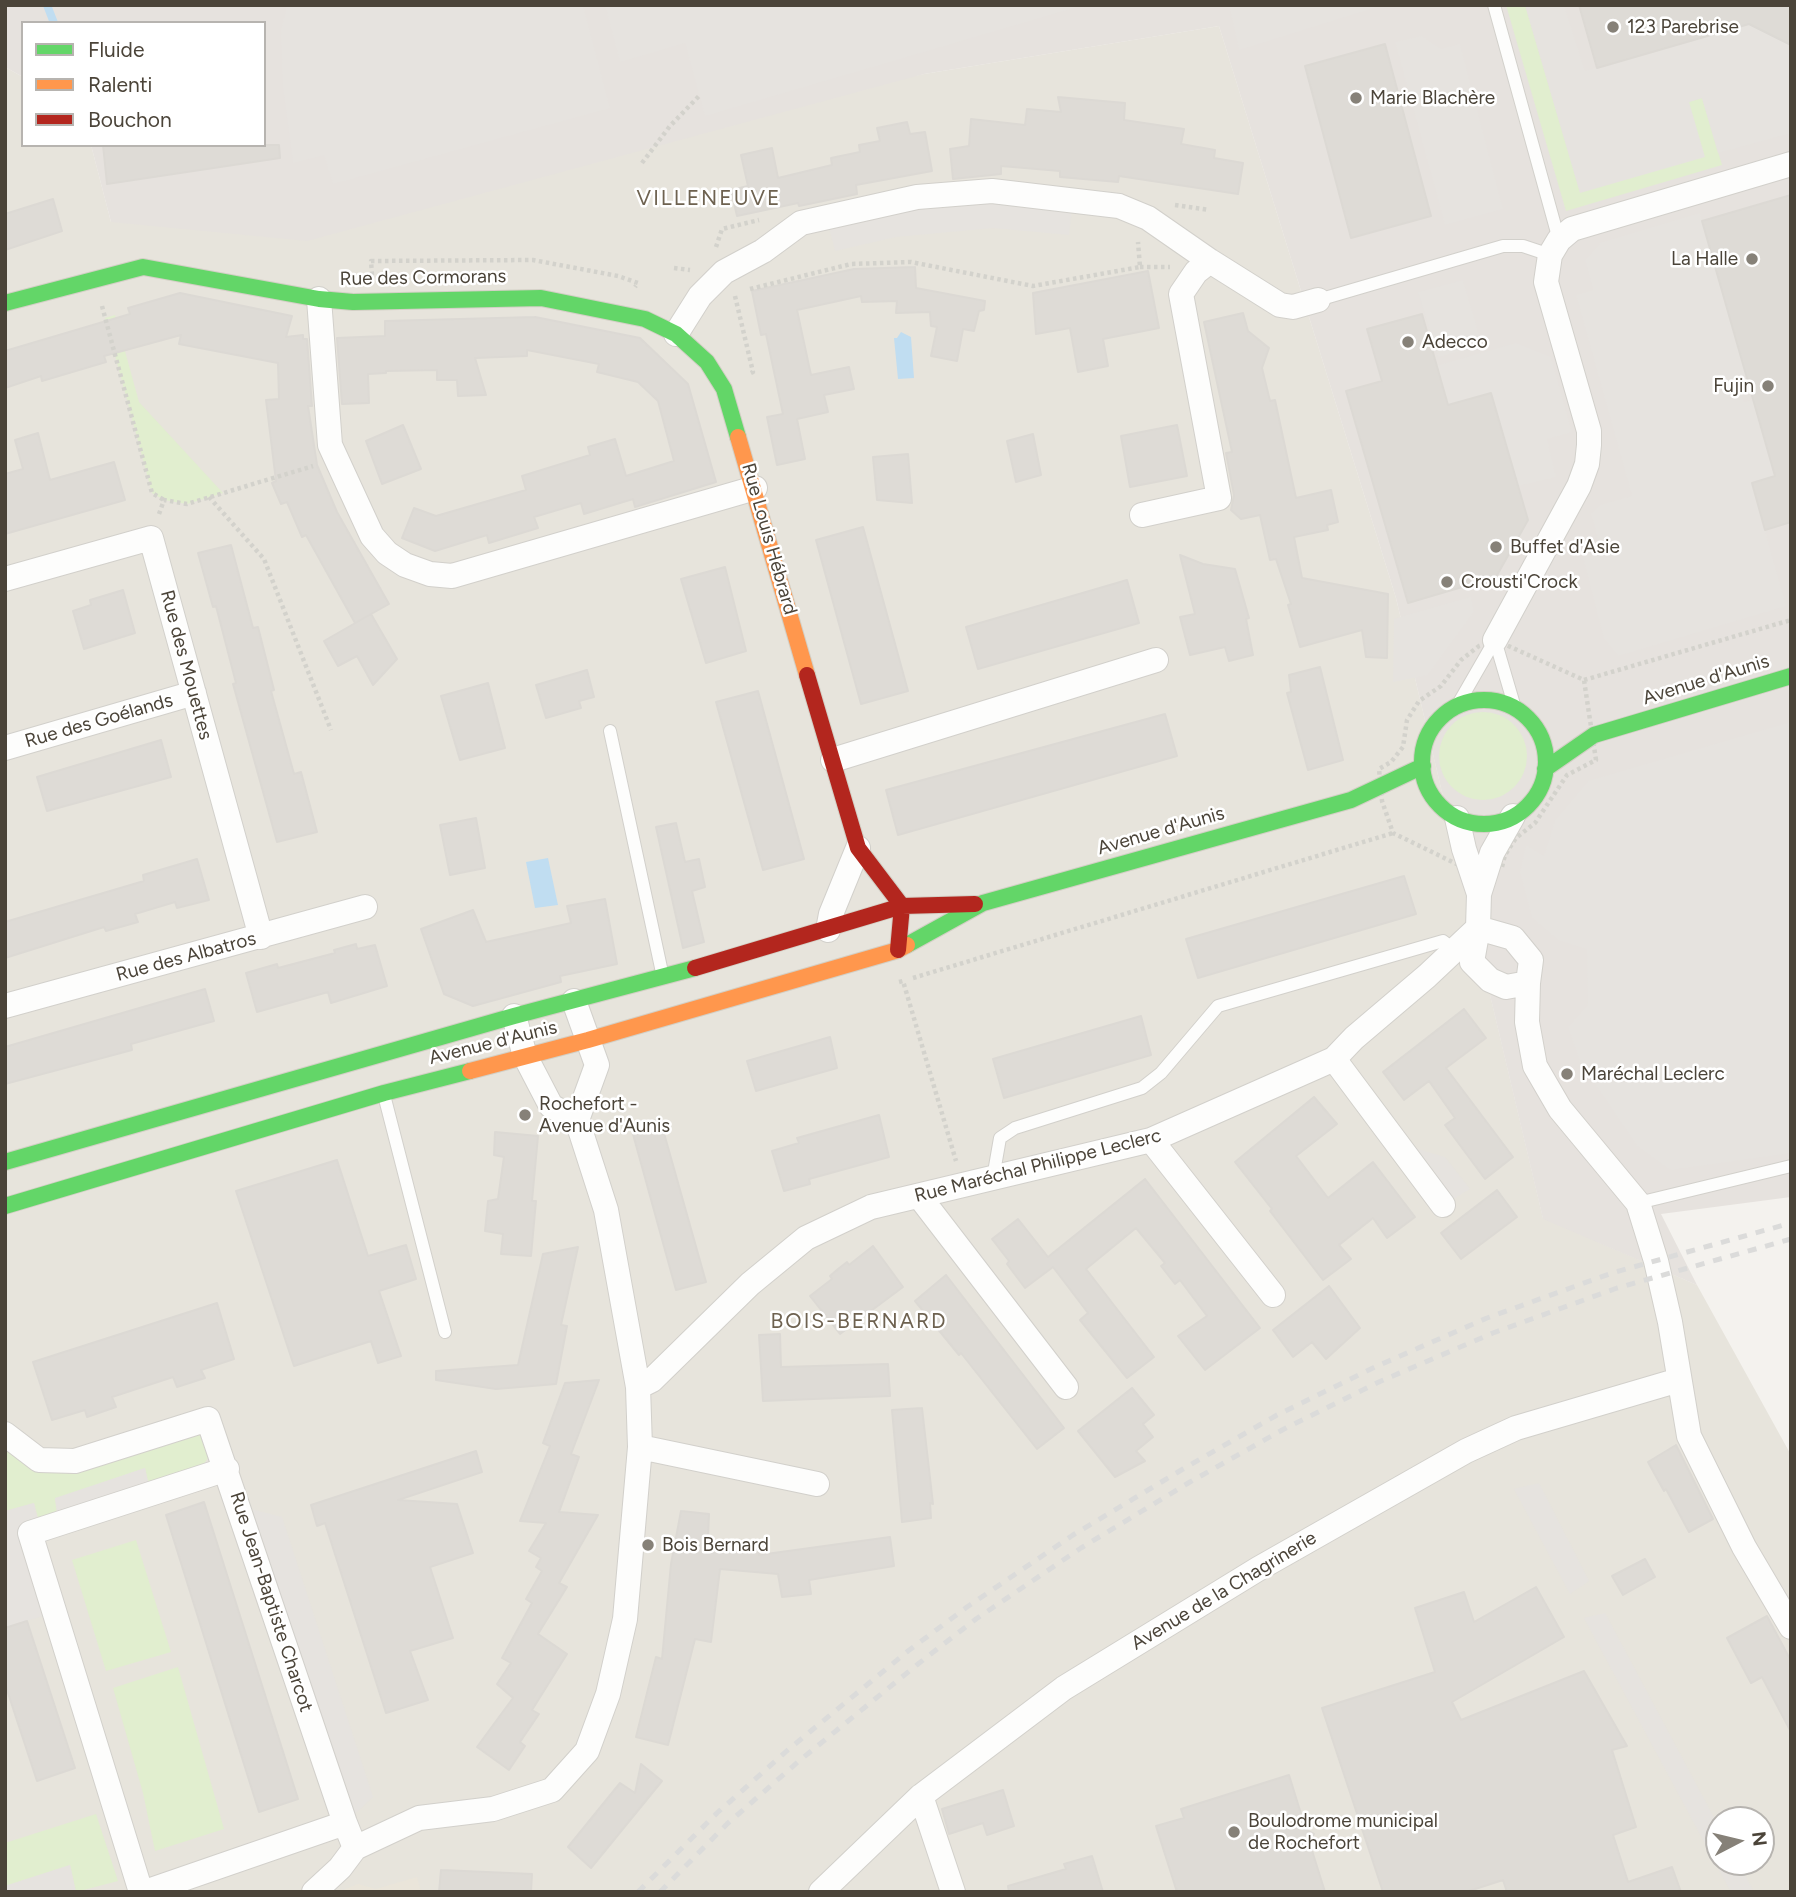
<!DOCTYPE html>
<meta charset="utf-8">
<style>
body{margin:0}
#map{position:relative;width:1796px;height:1897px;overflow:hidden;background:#f4f2ee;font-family:Figtree,sans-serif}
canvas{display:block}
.frame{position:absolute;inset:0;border:7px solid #4b4439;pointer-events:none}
.legend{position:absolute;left:21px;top:21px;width:245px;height:126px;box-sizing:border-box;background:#fff;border:2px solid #b7b4b0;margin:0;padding:9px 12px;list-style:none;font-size:21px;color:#4b4439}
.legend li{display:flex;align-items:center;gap:14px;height:35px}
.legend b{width:35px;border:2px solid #b7b4b0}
.north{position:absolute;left:1705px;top:1806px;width:70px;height:70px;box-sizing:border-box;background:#fff;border:2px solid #b7b4b0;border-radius:50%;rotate:83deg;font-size:19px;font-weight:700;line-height:28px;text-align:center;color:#4b4439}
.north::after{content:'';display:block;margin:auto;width:24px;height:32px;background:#868178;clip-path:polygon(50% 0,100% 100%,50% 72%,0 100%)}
</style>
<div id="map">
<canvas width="1796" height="1897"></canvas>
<div class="frame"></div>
<ul class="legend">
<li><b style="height:9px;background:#63d668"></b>Fluide</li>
<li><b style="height:9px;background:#ff974d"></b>Ralenti</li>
<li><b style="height:9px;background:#b3261e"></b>Bouchon</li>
</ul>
<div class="north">N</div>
</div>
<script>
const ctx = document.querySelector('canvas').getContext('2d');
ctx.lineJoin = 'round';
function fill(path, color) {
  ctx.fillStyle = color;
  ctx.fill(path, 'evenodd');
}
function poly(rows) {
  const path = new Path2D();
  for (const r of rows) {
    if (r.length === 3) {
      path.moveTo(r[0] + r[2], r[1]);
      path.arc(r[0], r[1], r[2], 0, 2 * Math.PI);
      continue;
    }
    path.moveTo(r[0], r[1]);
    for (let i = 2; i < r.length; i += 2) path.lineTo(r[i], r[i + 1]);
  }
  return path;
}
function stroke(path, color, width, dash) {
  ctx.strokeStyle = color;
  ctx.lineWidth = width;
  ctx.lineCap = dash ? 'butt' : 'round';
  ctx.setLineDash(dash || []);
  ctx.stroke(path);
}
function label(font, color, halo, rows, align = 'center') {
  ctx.font = font + ' Figtree,sans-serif';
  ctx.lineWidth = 5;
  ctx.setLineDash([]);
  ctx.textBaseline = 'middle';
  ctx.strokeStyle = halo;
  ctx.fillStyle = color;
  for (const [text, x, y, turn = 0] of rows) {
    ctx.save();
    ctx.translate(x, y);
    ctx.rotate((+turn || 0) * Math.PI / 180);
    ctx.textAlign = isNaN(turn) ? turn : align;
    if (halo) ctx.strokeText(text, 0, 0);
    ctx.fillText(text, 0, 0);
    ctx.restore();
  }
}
const residential = poly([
 [1219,26,1396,598,1543,1218,1697,1285,1791,1455,1791,1892,5,1892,5,67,23,77,23,145,91,145,111,222,924,74],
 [1719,1820,1761,1820,1761,1862,1719,1862]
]);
const industrial = poly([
 [5,5,1791,5,1791,1197,1661,1214,1697,1285,1543,1219,1396,598,1219,26,924,74,307,241,111,222,91,145,264,145,264,23,23,23,23,77,5,67]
]);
const education = poly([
 [417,1877,421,1892,338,1892,358,1884,376,1889]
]);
const green = poly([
 [1506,5,1525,5,1580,192,1689,102,1702,98,1722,165,1566,211],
 [115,315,139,402,223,493,187,504,164,500,152,493,105,318],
 [1483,756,44],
 [200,1433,209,1456,202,1467,149,1486,145,1468,55,1499,57,1514,39,1521,34,1503,5,1511,5,1450,38,1470],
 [136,1540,171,1652,106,1671,72,1560],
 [178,1667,224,1829,155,1851,143,1793,113,1688],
 [96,1814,118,1881,76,1892,70,1865,5,1886,5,1843]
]);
const parking = poly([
 [287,5,583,5,610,108,333,184,324,155,293,163,283,88,281,30],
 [605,5,1084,5,705,116,685,43,620,62],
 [1229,5,1383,5,1239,50],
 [1525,5,1564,5,1585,71,1749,24,1791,45,1791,133,1718,153,1702,98,1689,102,1705,157,1580,193],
 [1422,36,1441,49,1460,44,1503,209,1445,225,1395,42],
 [917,197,1073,200,1069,235,993,228,896,237,835,251,826,216],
 [1700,213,1749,384,1740,387,1744,402,1753,400,1775,476,1752,483,1786,606,1618,656,1604,639,1582,554,1600,547,1591,513,1600,505,1632,496,1576,295,1593,290,1585,260,1600,243],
 [1463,280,1482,345,1438,357,1418,292],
 [1516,343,1551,357,1572,432,1547,439,1556,477,1518,486,1491,393,1448,405,1436,366],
 [1471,597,1474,612,1428,675,1393,682,1394,619],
 [1791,722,1791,1153,1670,1170,1637,1146,1580,1062,1568,1027,1588,1004,1587,949,1558,940,1532,918,1520,872,1526,845,1544,856,1555,820,1588,781],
 [1394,1142,1445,1157,1470,1189,1443,1205],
 [145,1468,149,1486,59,1523,55,1498],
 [1539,1483,1589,1581,1570,1594,1514,1489],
 [34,1503,55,1612,5,1628,5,1511],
 [239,1506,282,1517,373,1797,345,1823],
 [1605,1613,1719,1827,1719,1862,1738,1862,1754,1892,1731,1892,1584,1618],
 [70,1865,76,1892,5,1892,5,1886]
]);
const water = poly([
 [901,332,911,337,914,378,898,379,894,338,897,338],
 [548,858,558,905,535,908,526,862]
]);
const stream = poly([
 [47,5,54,23]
]);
const building = poly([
 [1579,5,1791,5,1791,45,1749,24,1597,68,1579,5],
 [1385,44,1431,216,1351,238,1305,66,1385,44],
 [1058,97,1125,103,1124,120,1184,129,1181,144,1215,150,1214,158,1243,163,1238,194,1119,176,1118,182,1060,177,1060,171,1001,166,1001,174,953,179,950,149,969,146,971,119,1025,125,1027,109,1061,112,1058,97],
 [907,122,910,134,925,132,932,171,856,185,857,194,799,206,798,203,737,216,731,190,748,186,741,155,772,148,778,178,832,165,831,158,860,152,859,145,880,141,877,128,907,122],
 [103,145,279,145,280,158,107,184,103,145],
 [1791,195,1791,522,1765,530,1752,483,1775,476,1702,221,1791,195],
 [53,199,62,231,5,250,5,214,53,199],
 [915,267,916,288,985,301,984,310,979,311,974,331,963,329,957,361,931,356,937,327,931,326,930,312,896,313,897,301,862,302,861,296,797,310,811,375,849,367,854,389,824,395,828,412,797,419,805,459,777,465,767,417,783,414,766,334,761,335,752,291,854,269,915,267],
 [1148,271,1159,328,1103,339,1108,366,1078,372,1070,328,1036,334,1033,293,1148,271],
 [180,293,292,316,286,337,303,335,303,339,307,339,312,406,308,406,317,465,337,512,389,604,355,623,306,535,302,537,287,502,281,504,272,483,276,481,266,400,279,399,278,363,179,344,181,335,104,356,106,362,42,381,41,376,5,388,5,351,130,314,128,308,180,293],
 [1243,313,1248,331,1269,348,1262,368,1270,401,1275,400,1296,498,1331,490,1338,522,1327,525,1328,530,1294,537,1302,578,1388,594,1387,658,1366,657,1362,630,1300,647,1288,605,1291,604,1276,559,1270,560,1260,515,1241,519,1231,510,1234,495,1226,453,1232,452,1204,322,1243,313],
 [1422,314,1448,405,1491,393,1528,520,1496,577,1408,603,1346,391,1382,381,1367,329,1422,314],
 [535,317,640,338,688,384,716,482,635,507,633,499,584,514,581,503,534,517,538,528,489,543,487,535,435,551,402,538,414,508,436,516,526,490,522,476,590,455,588,447,615,439,626,476,674,461,658,401,638,382,597,372,599,364,527,350,527,356,475,358,486,395,458,396,457,380,437,380,437,370,386,371,386,373,368,374,369,403,342,404,337,338,385,336,385,321,535,317],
 [403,425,421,469,382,484,366,441,403,425],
 [1177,425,1187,476,1130,487,1121,436,1177,425],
 [38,433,50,480,114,462,125,500,5,534,5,474,23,469,15,440,38,433],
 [1033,434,1041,475,1016,482,1007,441,1033,434],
 [908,454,912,503,877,500,873,457,908,454],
 [863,527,908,691,861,704,816,540,863,527],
 [231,545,253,628,258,627,274,690,271,691,294,774,301,772,317,832,277,842,233,684,236,683,216,606,213,607,198,553,231,545],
 [1180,555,1203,564,1235,569,1249,618,1246,619,1253,655,1229,661,1225,647,1190,655,1180,617,1195,614,1180,555],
 [725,567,746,651,706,663,681,579,725,567],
 [1127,580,1139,623,978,669,966,627,1127,580],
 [123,590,135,633,84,649,73,611,91,605,90,600,123,590],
 [371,614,397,659,373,685,357,656,338,666,324,641,371,614],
 [1320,667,1343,760,1308,770,1287,693,1291,692,1289,675,1320,667],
 [587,670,594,697,579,701,581,708,546,718,536,685,587,670],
 [488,683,505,748,460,760,441,696,488,683],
 [758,691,804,859,763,870,716,702,758,691],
 [1165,714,1177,756,898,835,886,790,1165,714],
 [161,740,171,777,47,811,37,777,161,740],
 [476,818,485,868,450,875,440,825,476,818],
 [676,823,685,862,699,859,705,887,692,891,704,942,683,948,656,827,676,823],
 [197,859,209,900,177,908,175,902,135,914,138,922,106,931,104,927,5,958,5,922,144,881,143,875,197,859],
 [1404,876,1416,914,1198,978,1186,939,1404,876],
 [605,899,617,964,560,976,561,982,473,1006,444,994,421,929,473,910,486,942,571,923,567,906,605,899],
 [356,944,357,949,375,945,387,986,331,1003,328,992,257,1012,246,973,277,964,278,968,335,953,334,950,356,944],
 [205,989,214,1021,131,1044,132,1050,5,1084,5,1047,205,989],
 [1464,1009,1486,1038,1446,1068,1513,1157,1485,1179,1445,1125,1455,1118,1429,1081,1404,1100,1383,1072,1464,1009],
 [1141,1016,1151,1055,1004,1098,993,1059,1141,1016],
 [830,1037,837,1068,756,1091,747,1061,830,1037],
 [1314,1097,1337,1124,1296,1156,1328,1198,1373,1162,1415,1217,1387,1238,1373,1218,1339,1245,1351,1259,1323,1280,1270,1211,1272,1209,1235,1162,1314,1097],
 [879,1115,889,1157,809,1179,810,1184,784,1191,772,1151,799,1143,797,1138,879,1115],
 [660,1119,706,1282,676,1290,631,1127,660,1119],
 [495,1132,538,1136,532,1201,536,1201,531,1256,501,1254,503,1234,485,1231,488,1201,498,1199,504,1157,494,1155,495,1132],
 [337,1160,368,1256,406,1245,416,1279,379,1291,401,1356,378,1363,371,1341,294,1366,236,1191,337,1160],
 [1145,1179,1260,1328,1205,1370,1178,1336,1207,1316,1180,1280,1175,1284,1161,1266,1165,1263,1136,1228,1086,1269,1154,1357,1127,1378,1080,1320,1088,1313,1053,1267,1025,1288,1007,1264,1009,1261,992,1239,1018,1219,1048,1257,1145,1179],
 [1497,1190,1517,1217,1461,1259,1441,1233,1497,1190],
 [873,1246,903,1287,840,1334,810,1296,832,1279,830,1276,838,1269,847,1262,849,1265,873,1246],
 [578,1247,561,1325,567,1326,556,1384,496,1389,436,1380,436,1371,518,1365,543,1254,578,1247],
 [946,1275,1064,1428,1037,1449,961,1353,959,1355,915,1301,946,1275],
 [1329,1286,1360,1328,1326,1359,1312,1342,1293,1357,1273,1330,1329,1286],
 [217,1303,234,1359,201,1370,205,1378,177,1387,173,1377,112,1397,116,1407,87,1417,85,1410,52,1420,33,1362,217,1303],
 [780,1334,781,1367,888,1364,890,1396,763,1401,759,1335,780,1334],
 [599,1380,571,1454,579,1457,559,1512,598,1515,559,1583,567,1587,538,1634,567,1654,532,1710,539,1714,520,1742,525,1746,509,1770,477,1747,513,1698,497,1684,511,1663,502,1658,532,1603,526,1599,542,1571,536,1567,541,1558,529,1551,546,1523,520,1521,550,1446,543,1443,565,1383,599,1380],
 [1132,1388,1154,1415,1143,1424,1153,1437,1136,1451,1145,1461,1115,1477,1078,1431,1132,1388],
 [922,1408,933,1504,930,1503,931,1518,902,1522,892,1410,922,1408],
 [1676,1445,1713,1519,1689,1532,1666,1489,1664,1491,1648,1462,1676,1445],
 [476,1451,482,1472,398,1500,457,1504,473,1553,430,1567,453,1638,410,1651,428,1700,386,1713,325,1523,317,1526,311,1505,476,1451],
 [204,1502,298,1799,259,1812,166,1515,204,1502],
 [681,1511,709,1514,708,1537,712,1537,711,1540,760,1546,759,1555,890,1537,894,1566,809,1580,811,1594,782,1597,778,1574,720,1569,711,1642,695,1639,668,1745,636,1737,656,1657,662,1659,671,1564,681,1511],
 [1645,1559,1655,1577,1623,1595,1612,1576,1645,1559],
 [1536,1587,1564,1637,1452,1702,1461,1720,1584,1671,1627,1746,1612,1750,1636,1827,1613,1835,1628,1882,1672,1867,1681,1892,1507,1892,1503,1880,1466,1892,1383,1892,1322,1708,1435,1672,1415,1608,1464,1592,1474,1622,1536,1587],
 [1767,1616,1791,1661,1791,1732,1762,1677,1751,1683,1727,1638,1767,1616],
 [27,1621,75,1768,37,1781,5,1684,5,1628,27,1621],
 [641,1764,662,1781,591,1868,568,1847,620,1783,635,1793,641,1764],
 [1289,1775,1306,1830,1314,1834,1309,1841,1325,1892,1177,1892,1156,1826,1184,1818,1181,1809,1289,1775],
 [1003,1790,1014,1826,987,1835,983,1823,949,1834,942,1809,1003,1790],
 [1092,1856,1103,1892,1009,1892,1008,1886,1066,1869,1064,1864,1092,1856],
 [441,1870,532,1874,531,1892,439,1892,441,1870]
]);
const path = poly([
 [642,163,670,126,699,96],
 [1175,205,1209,210],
 [716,247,722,229,759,220],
 [1140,267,1170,267],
 [674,268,690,270],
 [372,275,371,261,533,260,618,276,638,283,635,287],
 [750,289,851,264,911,262,1033,286,1140,267,1138,242],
 [735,296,753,372,749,374],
 [102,306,152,493,164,500],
 [209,497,264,559,331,730],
 [159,514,164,500,187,504,313,466],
 [1495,640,1584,680,1596,760,1567,775,1535,823,1516,838,1505,855,1502,867,1471,871,1393,833,1382,801,1379,769,1391,762,1403,747,1407,720,1419,701,1441,686,1461,660,1479,646,1495,640],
 [1584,680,1791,620],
 [913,978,1393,833],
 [899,982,903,981,956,1161]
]);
const lane = poly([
 [1494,5,1559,240],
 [1318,300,1503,246,1523,246,1550,255],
 [1495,640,1515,708],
 [1457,706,1495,640],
 [610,731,663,977],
 [384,1095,445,1332],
 [993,1178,1000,1138,1015,1128,1142,1088,1161,1073,1218,1006,1443,941,1455,950],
 [1638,1203,1791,1166]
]);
const street = poly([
 [319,299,330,445,372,536,387,553,405,565,430,574,452,576,755,488],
 [676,334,700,296,724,272,763,251,801,223,917,197,992,191,1119,206,1148,218,1210,261,1280,305,1293,307,1318,300],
 [1142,515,1219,498,1181,294,1196,272,1210,261],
 [5,579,151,538,261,937],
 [1495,640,1579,486,1587,464,1589,445,1589,431,1546,282,1550,255,1559,240,1572,229,1791,164],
 [5,748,194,693],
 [833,760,1156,660],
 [1513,816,1492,853,1479,894,1478,928,1472,962,1490,980,1506,987,1528,983],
 [1457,818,1464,849,1479,894],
 [1478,928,1513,938,1531,960,1528,983,1527,1022,1535,1066,1560,1109,1638,1203,1656,1261,1670,1322,1689,1436,1744,1547,1791,1627],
 [828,930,831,914,858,848],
 [5,1006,365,907],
 [514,1016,525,1056,551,1106,577,1120],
 [1334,1059,1443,1205],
 [1151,1140,1273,1295],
 [919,1196,1066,1387],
 [638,1387,652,1380,750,1284,806,1238,871,1207,1151,1140,1334,1059,1354,1038,1427,976,1478,928],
 [5,1434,39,1460,75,1461,208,1419,345,1823,355,1848],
 [640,1447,817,1484],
 [921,1796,953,1892],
 [141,1892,30,1533,227,1469],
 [145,1892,345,1823],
 [314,1892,340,1868,355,1848,419,1818,493,1809,552,1790,587,1751,608,1694,625,1619,640,1447,638,1387,606,1210,577,1120,597,1065,574,1001],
 [821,1892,921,1796,1064,1688,1258,1569,1466,1451,1516,1428,1679,1380]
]);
const fast = poly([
 [5,303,143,267,319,299,353,302,541,298,645,319,676,334,707,362,724,389,738,437],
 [1484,762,62],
 [1545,769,1594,735,1791,676],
 [907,945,983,903,1351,800,1423,766],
 [5,1162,514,1016,695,968],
 [5,1206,384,1093,470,1071]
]);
const slow = poly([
 [738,437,807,675],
 [470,1071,588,1040,898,950,907,945]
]);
const jam = poly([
 [807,675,858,848,902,906,898,950],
 [695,968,902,906,975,904]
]);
const rail = poly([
 [638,1892,717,1813,789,1749,908,1651,967,1607,1073,1535,1183,1469,1277,1415,1375,1367,1487,1318,1612,1273,1791,1223],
 [660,1892,727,1824,799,1761,918,1664,976,1619,1081,1548,1190,1482,1284,1429,1381,1381,1493,1333,1617,1288,1791,1239]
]);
const markers = [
 [1613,27,7,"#868178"],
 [1356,98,7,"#868178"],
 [1752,259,7,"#868178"],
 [1408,342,7,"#868178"],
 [1768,386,7,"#868178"],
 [1496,547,7,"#868178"],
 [1447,582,7,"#868178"],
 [1567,1074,7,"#868178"],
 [525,1115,7,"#868178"],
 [648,1545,7,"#868178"],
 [1234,1832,7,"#868178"]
];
const poiNames = [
 ["123 Parebrise",1627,27],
 ["Marie Blachère",1370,98],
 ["La Halle",1738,259,"right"],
 ["Adecco",1422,342],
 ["Fujin",1754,386,"right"],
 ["Buffet d'Asie",1510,547],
 ["Crousti'Crock",1461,582],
 ["Maréchal Leclerc",1581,1074],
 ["Rochefort -",539,1104],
 ["Avenue d'Aunis",539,1126],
 ["Bois Bernard",662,1545],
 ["Boulodrome municipal",1248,1821],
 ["de Rochefort",1248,1843]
];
const streetNames = [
 ["Rue des Cormorans",423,278,-1],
 ["Rue Louis Hébrard",769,539,74],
 ["Rue des Mouettes",186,665,75],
 ["Avenue d'Aunis",1706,680,-17],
 ["Rue des Goélands",99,721,-16],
 ["Avenue d'Aunis",1161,831,-16],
 ["Rue des Albatros",186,957,-15],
 ["Avenue d'Aunis",493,1043,-14],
 ["Rue Maréchal Philippe Leclerc",1038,1166,-14],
 ["Avenue de la Chagrinerie",1224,1591,-31],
 ["Rue Jean-Baptiste Charcot",271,1602,72]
];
const neighbourhoodNames = [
 ["VILLENEUVE",709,199],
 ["BOIS-BERNARD",859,1322]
];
fill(residential, '#e7e4dc');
fill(industrial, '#e6e2de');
fill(education, '#eae5da');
fill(green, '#e1eecf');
fill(parking, '#e6e3df');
fill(water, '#c0ddf1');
stroke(stream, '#c0ddf1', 8);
fill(building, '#dedbd6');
stroke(building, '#dcd9d4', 2);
stroke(lane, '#d2d0cb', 14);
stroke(street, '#d2d0cb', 26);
stroke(fast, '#d3cfc5', 18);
stroke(slow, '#d3cfc5', 18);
stroke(jam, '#d3cfc5', 18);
stroke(path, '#d3d2cc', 4.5, [3.5, 3.5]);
stroke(lane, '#fdfdfc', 12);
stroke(street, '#fdfdfc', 24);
stroke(fast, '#63d668', 16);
stroke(slow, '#ff974d', 16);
stroke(jam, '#b3261e', 16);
stroke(rail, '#dbdbda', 5, [9, 9]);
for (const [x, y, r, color] of markers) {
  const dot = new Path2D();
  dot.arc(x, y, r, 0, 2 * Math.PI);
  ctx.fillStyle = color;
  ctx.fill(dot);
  stroke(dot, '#fff', 2.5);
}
label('19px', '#4b4439', '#fff', poiNames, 'left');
label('19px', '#4b4439', '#fff', streetNames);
ctx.letterSpacing = '2px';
label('21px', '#6e6250', '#fff', neighbourhoodNames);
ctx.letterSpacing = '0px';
</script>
